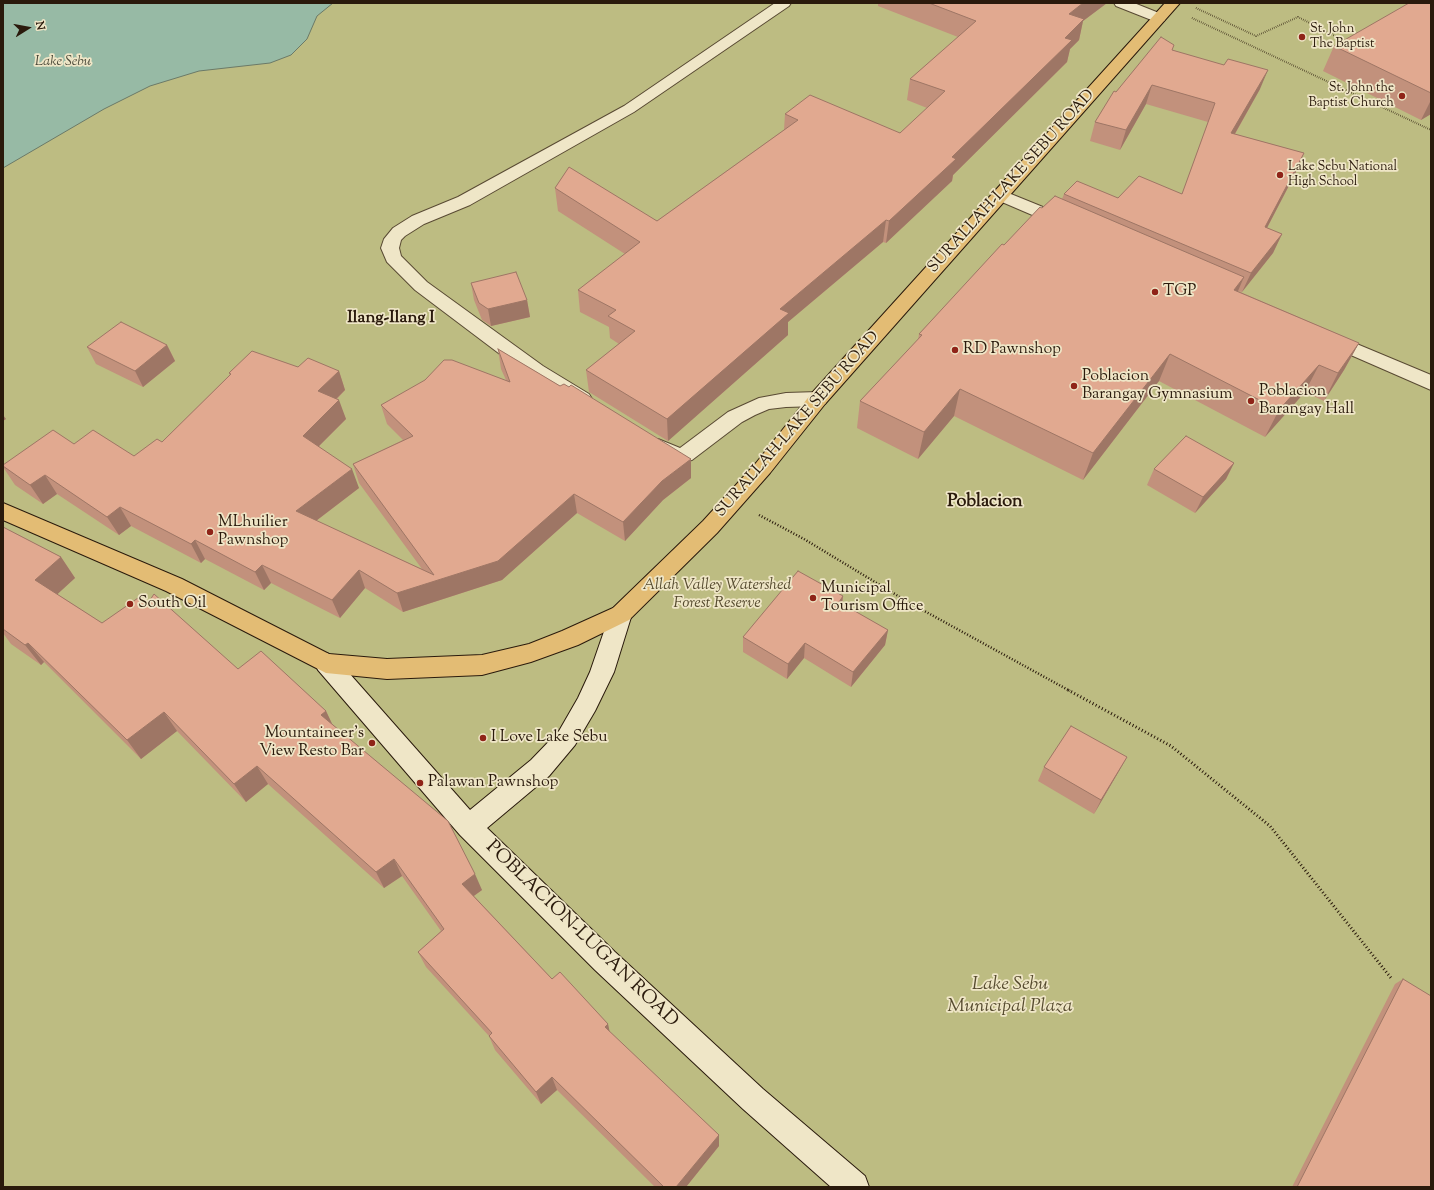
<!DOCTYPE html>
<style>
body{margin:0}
#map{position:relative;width:1434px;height:1190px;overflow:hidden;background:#e6d8a9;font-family:"Sorts Mill Goudy",serif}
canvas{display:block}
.frame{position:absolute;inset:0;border:4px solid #2a1a0c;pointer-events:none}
.north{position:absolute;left:8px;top:8px;width:40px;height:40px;-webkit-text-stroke:3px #efe6c7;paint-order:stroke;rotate:79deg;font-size:11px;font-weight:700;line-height:16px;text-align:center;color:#2a1a0c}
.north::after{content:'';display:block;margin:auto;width:14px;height:18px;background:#2a1a0c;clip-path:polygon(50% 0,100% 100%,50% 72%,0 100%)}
</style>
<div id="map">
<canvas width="1434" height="1190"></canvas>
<div class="frame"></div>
<div class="north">N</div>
</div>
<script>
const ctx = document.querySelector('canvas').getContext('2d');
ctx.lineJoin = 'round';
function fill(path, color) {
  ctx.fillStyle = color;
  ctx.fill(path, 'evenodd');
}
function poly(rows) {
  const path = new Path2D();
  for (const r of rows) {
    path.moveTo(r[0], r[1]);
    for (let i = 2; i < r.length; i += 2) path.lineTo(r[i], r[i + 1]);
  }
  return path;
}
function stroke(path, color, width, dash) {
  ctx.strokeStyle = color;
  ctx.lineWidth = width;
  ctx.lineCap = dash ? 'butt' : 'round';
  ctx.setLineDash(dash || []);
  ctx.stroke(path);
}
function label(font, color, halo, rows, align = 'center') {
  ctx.font = font + ' "Sorts Mill Goudy",serif';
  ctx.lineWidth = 3.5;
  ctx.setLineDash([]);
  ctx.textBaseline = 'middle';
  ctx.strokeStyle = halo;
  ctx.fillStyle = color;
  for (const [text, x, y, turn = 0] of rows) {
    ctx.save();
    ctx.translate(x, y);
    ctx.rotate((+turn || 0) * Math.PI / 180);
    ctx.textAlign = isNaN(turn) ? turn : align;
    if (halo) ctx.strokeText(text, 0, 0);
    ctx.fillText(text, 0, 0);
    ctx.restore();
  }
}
const green = poly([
 [3,3,1431,3,1431,1187,3,1187]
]);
const water = poly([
 [3,3,333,3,317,16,307,39,291,55,270,63,199,71,150,86,104,109,3,168,3,3]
]);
const pathFar2 = poly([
 [1196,8,1256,36,1298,17,1345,41],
 [1192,18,1431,130]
]);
const pathFar1 = poly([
 [759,515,804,539,908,602,1070,691]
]);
const path = poly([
 [1068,690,1171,746,1270,826,1391,978]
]);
const street = poly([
 [775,3,791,3,789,6,634,112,470,205,424,224,405,236,401,240,399,248,401,256,427,282,543,366,589,394,592,399,589,404,582,406,575,404,529,376,415,290,387,262,381,248,384,239,393,228,412,216,458,197,624,106,775,3],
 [1114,3,1134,3,1164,15,1166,18,1164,21,1159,22,1154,21,1116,6,1114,3],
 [1001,190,1070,218,1073,222,1070,226,1064,227,1058,226,995,199,993,195,995,191,1001,190],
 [1328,332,1431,375,1431,390,1321,342,1319,338,1321,334,1328,332],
 [818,392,825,394,828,399,825,404,818,406,786,407,769,409,755,415,742,422,692,460,678,463,665,460,651,451,648,446,651,441,658,439,680,448,728,412,759,398,786,393,818,392]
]);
const secondary = poly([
 [621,605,629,608,632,614,614,672,595,711,575,745,549,776,487,828,615,952,763,1089,865,1176,869,1187,831,1187,743,1109,595,970,460,835,318,670,315,663,318,656,326,653,334,656,470,810,531,760,559,731,578,698,590,672,610,614,613,608,621,605]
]);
const primary = poly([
 [1165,3,1180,3,825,404,770,473,717,533,629,620,578,645,531,662,482,675,387,679,326,673,166,591,3,520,3,503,182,579,329,654,387,659,482,655,529,644,562,631,613,608,703,521,756,463,811,394,1165,3]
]);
const wall = poly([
 [878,3,1107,3,1083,21,1079,40,1070,49,1067,62,953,175,952,181,886,243,883,242,788,322,788,335,668,441,589,392,586,370,619,344,610,338,609,327,580,312,578,290,625,254,558,211,555,188,657,221,784,130,785,114,900,133,927,108,907,100,910,79,958,37,878,6],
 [1431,3,1431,114,1421,120,1323,71,1334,46],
 [1173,50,1260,89,1235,134,1304,153,1296,172,1267,228,1282,234,1273,253,1242,292,1238,291,1359,343,1344,370,1324,401,1305,392,1265,437,1159,381,1083,480,954,416,918,459,857,428,860,401,918,340,919,334,1004,245,1042,208,1062,199,1064,194,1118,198,1182,194,1208,122,1146,104,1120,150,1090,141,1095,122,1116,92],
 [471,283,527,300,530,317,491,326,482,320,474,300],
 [167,345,175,361,143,387,96,364,87,347],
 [498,349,560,386,691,459,691,478,663,500,625,541,577,513,502,580,403,612,365,588,340,618,271,583,264,590,205,559,201,563,131,526,119,535,57,494,43,504,15,485,3,467,3,465,74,444,134,456,162,442,230,375,229,373,298,367,339,371,345,390,337,399,346,419,319,446,359,488,316,521,422,569,359,483,353,464,403,440,387,424,381,405,506,380,501,369],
 [1234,463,1226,479,1195,513,1147,485,1154,469],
 [3,527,61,557,75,578,57,594,102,623,238,669,326,711,332,724,482,890,474,896,552,979,608,1024,609,1031,719,1146,686,1187,655,1187,557,1090,541,1104,495,1050,489,1036,426,967,418,952,441,931,402,876,384,888,268,784,246,802,177,731,141,759,44,662,41,665,11,644,3,633],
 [843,596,842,604,888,630,885,645,851,687,804,658,787,679,743,652,743,637],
 [1127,757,1119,771,1094,814,1038,781,1044,767],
 [1403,979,1431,1187,1292,1187,1395,984]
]);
const shadedWall = poly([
 [1083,3,1107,3,1083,21,1079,40,1070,49,1067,62,953,175,952,181,886,243,889,221,952,157,1069,14],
 [1268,70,1260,89,1224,153,1231,133],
 [1152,85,1146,104,1120,150,1126,130],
 [1431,100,1431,114,1421,120],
 [1304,153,1296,172,1257,247,1265,227],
 [886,220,883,242,788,322,788,335,668,441,667,419,780,309],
 [1282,234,1273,253,1242,292,1251,273],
 [1244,277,1232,305,1234,290],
 [527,300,530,317,491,326,488,309],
 [1359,343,1344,370,1324,401,1338,373],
 [167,345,175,361,143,387,135,371],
 [1170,354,1159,381,1083,480,1093,453],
 [1319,365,1305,392,1265,437,1279,410],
 [339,371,345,390,325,410,318,391],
 [960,389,954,416,918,459,924,432],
 [339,400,346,419,310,455,303,436],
 [3,415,6,419,3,421],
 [691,459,691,478,663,500,625,541,623,522,662,481],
 [1234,463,1226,479,1195,513,1203,497],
 [352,469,359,488,304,530,296,511],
 [45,475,57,494,43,504,30,485],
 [574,494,577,513,502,580,403,612,397,593,498,561],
 [120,507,131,526,119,535,107,517],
 [195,540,205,559,201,563,191,544],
 [61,557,75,578,50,601,35,580],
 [262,565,271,583,264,590,255,572],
 [359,570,365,588,340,618,332,600],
 [843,596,841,612,839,602],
 [888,630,885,645,851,687,853,672],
 [28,643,44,662,41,665,25,645],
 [805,643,804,658,787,679,788,664],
 [326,711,335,730,321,715],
 [164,712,177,731,141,759,127,740],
 [1127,757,1119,771,1094,814,1101,800],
 [257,766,268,784,246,802,234,784],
 [394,859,402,876,384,888,376,872],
 [475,874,482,890,468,900,462,884],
 [608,1024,611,1038,605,1027],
 [552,1077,557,1090,541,1104,536,1092],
 [719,1135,719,1146,686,1187,676,1187]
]);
const building = poly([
 [929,3,1083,3,1069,14,1084,19,1065,38,1072,40,952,157,956,159,889,221,886,220,780,309,789,313,667,419,586,370,635,331,608,316,616,310,578,290,640,242,555,188,569,167,657,221,798,120,785,114,810,95,900,133,945,91,910,79,976,21,929,3],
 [1409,3,1431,3,1431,93,1334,46,1409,3],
 [1161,37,1174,45,1172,50,1224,65,1228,59,1268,70,1231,133,1304,153,1265,227,1282,234,1251,273,1064,194,1077,181,1118,198,1139,176,1182,194,1215,103,1152,85,1126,130,1095,122,1114,91,1116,92,1161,37],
 [1055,196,1244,277,1234,290,1359,343,1338,373,1319,365,1279,410,1170,354,1093,453,960,389,924,432,860,401,922,335,919,334,1002,244,1004,245,1040,207,1042,208,1055,196],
 [516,272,527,300,488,309,479,303,471,283,516,272],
 [121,322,167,345,135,371,87,347,121,322],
 [498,349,560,386,564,384,569,387,571,385,691,459,662,481,623,522,574,494,498,561,397,593,359,570,332,600,262,565,255,572,195,540,191,544,120,507,107,517,45,475,30,485,3,466,3,465,53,430,74,444,93,430,134,456,157,439,162,442,231,374,229,373,252,351,298,367,308,358,339,371,318,391,339,400,303,436,352,469,296,511,434,575,353,464,413,436,381,405,425,380,444,360,452,360,510,382,498,349],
 [1186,436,1234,463,1203,497,1154,469,1186,436],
 [3,527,61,557,35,580,102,623,138,598,148,603,154,594,238,669,261,651,326,711,321,715,448,821,475,874,462,884,552,979,560,972,608,1024,605,1027,719,1135,676,1187,664,1187,552,1077,536,1092,489,1036,492,1033,418,952,444,929,394,859,376,872,257,766,234,784,164,712,127,740,28,643,25,645,3,629,3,527],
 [798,571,843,596,839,602,888,630,853,672,805,643,788,664,743,637,798,571],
 [1071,726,1127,757,1101,800,1044,767,1071,726],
 [1403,979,1431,996,1431,1187,1297,1187,1403,979]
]);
const markers = [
 [1302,37,4,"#8f2418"],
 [1402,96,4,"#8f2418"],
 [1280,175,4,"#8f2418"],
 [1155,292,4,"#8f2418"],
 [955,350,4,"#8f2418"],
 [1074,386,4,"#8f2418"],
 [1251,401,4,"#8f2418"],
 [210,532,4,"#8f2418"],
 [813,598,4,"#8f2418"],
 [130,604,4,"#8f2418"],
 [483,738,4,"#8f2418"],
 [372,743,4,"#8f2418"],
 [420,783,4,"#8f2418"]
];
const farPoinames = [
 ["St. John",1310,30],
 ["The Baptist",1310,45],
 ["St. John the",1394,89,"right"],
 ["Baptist Church",1394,104,"right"],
 ["Lake Sebu National",1288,168],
 ["High School",1288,183]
];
const farWaternames = [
 ["Lake Sebu",63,63]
];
const streetNames = [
 ["SURALLAH-LAKE SEBU ROAD",1012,182,-48],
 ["SURALLAH-LAKE SEBU ROAD",798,425,-49]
];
const poiNames = [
 ["TGP",1163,292],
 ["RD Pawnshop",963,350],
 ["Poblacion",1082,377],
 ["Barangay Gymnasium",1082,395],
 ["Poblacion",1259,392],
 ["Barangay Hall",1259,410],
 ["MLhuilier",218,523],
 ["Pawnshop",218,541],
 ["Municipal",821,589],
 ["Tourism Office",821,607],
 ["South Oil",138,604],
 ["Mountaineer's",364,734,"right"],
 ["View Resto Bar",364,752,"right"],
 ["I Love Lake Sebu",491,738],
 ["Palawan Pawnshop",428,783]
];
const parkNames = [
 ["Allah Valley Watershed",717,586],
 ["Forest Reserve",717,604]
];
const neighbourhoodNames = [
 ["Ilang-Ilang I",391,319]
];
const quarterNames = [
 ["Poblacion",985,503]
];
const nearStreetnames = [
 ["POBLACION-LUGAN ROAD",581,935,44]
];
const nearParknames = [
 ["Lake Sebu",1010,986],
 ["Municipal Plaza",1010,1008]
];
fill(green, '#bdbc82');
fill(water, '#97baa5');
stroke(water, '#6b7a68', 1);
stroke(street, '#594a33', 2);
stroke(secondary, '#2a1a0c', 2);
stroke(primary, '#2a1a0c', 2);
stroke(pathFar2, '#2a1a0c', 2, [0.5, 1.5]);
stroke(pathFar1, '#2a1a0c', 2.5, [1, 2]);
stroke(path, '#2a1a0c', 3, [1, 2.5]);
fill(street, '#efe6c7');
fill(secondary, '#efe6c7');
fill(primary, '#e3bc74');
fill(wall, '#c2917c');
fill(shadedWall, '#9e7665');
fill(building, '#e1a990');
stroke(building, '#9e7665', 1);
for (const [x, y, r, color] of markers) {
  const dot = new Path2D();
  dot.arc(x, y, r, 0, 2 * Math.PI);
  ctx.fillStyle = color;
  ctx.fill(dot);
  stroke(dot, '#efe6c7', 1.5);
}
label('13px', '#2a1a0c', '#efe6c7', farPoinames, 'left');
label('italic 14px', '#4b4a3a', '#efe6c7', farWaternames);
label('16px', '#2a1a0c', '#efe6c7', streetNames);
label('16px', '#2a1a0c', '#efe6c7', poiNames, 'left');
label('italic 16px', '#564b2f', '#efe6c7', parkNames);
label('bold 17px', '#2a1a0c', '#efe6c7', neighbourhoodNames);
label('bold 18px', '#2a1a0c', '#efe6c7', quarterNames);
label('19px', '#2a1a0c', '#efe6c7', nearStreetnames);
label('italic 19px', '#564b2f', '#efe6c7', nearParknames);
</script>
